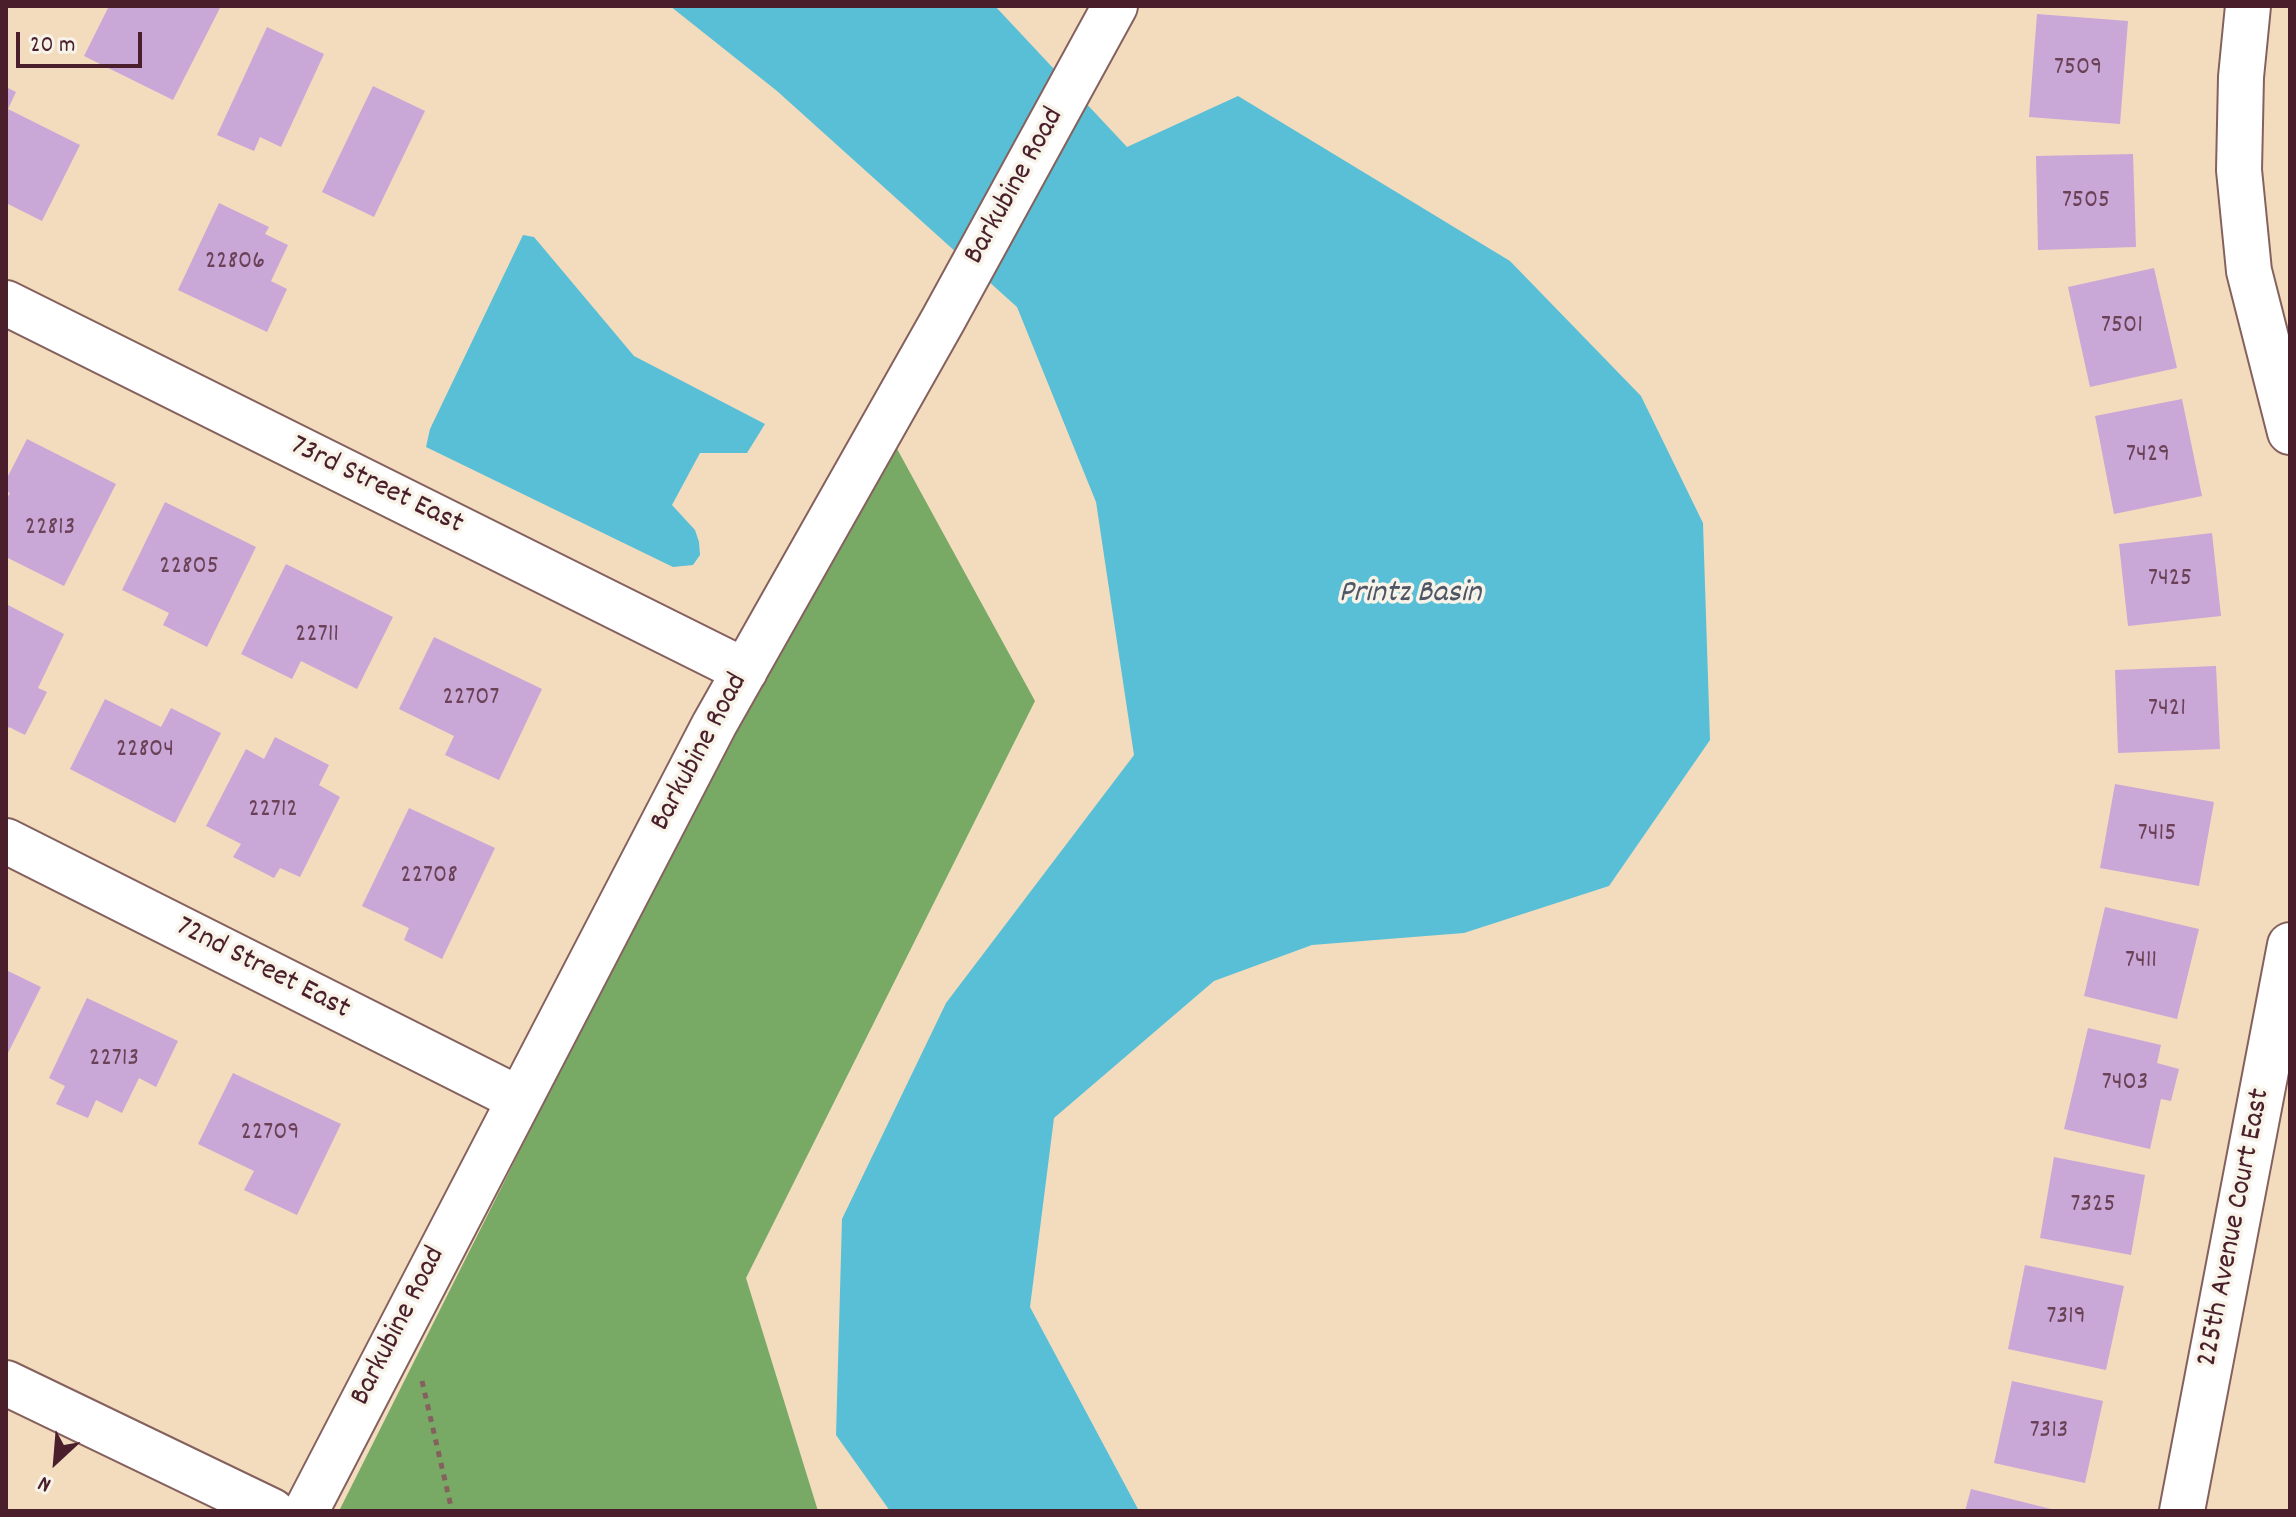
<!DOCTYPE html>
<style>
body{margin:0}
#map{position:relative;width:2296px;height:1517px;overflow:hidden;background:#f3dcbe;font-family:Dekko,sans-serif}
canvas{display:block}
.frame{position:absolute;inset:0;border:8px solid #4a1f2b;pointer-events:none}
.north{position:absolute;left:16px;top:1421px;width:80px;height:80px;-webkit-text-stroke:6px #f7f3e8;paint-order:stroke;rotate:206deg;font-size:22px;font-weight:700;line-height:32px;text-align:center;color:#4a1f2b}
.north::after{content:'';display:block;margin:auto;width:28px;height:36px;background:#4a1f2b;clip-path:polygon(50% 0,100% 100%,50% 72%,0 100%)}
.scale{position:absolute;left:16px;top:32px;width:126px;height:36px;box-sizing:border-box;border:4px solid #4a1f2b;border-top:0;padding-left:10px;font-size:24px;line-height:28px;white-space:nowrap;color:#4a1f2b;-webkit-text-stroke:6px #f7f3e8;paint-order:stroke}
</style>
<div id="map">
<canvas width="2296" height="1517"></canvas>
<div class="frame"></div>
<div class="north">N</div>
<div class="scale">20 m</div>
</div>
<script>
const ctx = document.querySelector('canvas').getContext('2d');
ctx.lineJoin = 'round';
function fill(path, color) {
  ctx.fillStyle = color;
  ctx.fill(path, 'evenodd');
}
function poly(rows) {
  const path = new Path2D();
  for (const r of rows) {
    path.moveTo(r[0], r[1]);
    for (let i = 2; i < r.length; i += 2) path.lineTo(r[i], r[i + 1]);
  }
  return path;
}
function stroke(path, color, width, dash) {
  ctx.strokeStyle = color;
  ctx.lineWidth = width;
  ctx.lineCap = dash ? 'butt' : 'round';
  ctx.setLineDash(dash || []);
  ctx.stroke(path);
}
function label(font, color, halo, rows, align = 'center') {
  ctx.font = font + ' Dekko,sans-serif';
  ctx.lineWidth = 7;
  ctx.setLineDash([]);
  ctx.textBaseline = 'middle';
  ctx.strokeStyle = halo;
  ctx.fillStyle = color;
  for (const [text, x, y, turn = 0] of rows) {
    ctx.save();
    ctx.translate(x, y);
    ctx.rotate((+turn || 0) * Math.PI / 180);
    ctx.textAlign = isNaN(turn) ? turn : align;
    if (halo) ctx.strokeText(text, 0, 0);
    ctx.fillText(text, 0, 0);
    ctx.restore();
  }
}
const forest = poly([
 [884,425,1035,701,746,1278,818,1511,339,1511]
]);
const water = poly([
 [670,6,995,6,1127,147,1238,96,1510,261,1641,396,1703,523,1710,740,1609,886,1464,933,1312,945,1214,981,1054,1118,1030,1307,1139,1511,890,1511,836,1435,842,1219,946,1003,1134,755,1096,502,1017,307,777,91],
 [523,235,534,237,634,356,765,424,747,453,700,453,672,505,695,530,699,542,700,555,693,565,673,567,426,447,430,429]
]);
const building = poly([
 [109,6,221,6,173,100,84,56],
 [2037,14,2128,21,2120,124,2029,117],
 [267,27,324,54,281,147,260,137,254,151,217,135],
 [373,86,425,111,374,217,322,192],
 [6,87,16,92,8,109,80,145,42,221,6,203],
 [2133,154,2136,247,2038,250,2036,156],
 [219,203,269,227,265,234,288,245,271,281,287,289,267,332,178,290],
 [2154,268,2177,368,2090,387,2068,287],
 [2182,399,2202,496,2114,514,2095,416],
 [27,439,116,484,64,586,6,557,6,500,10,493,6,491,6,480],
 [165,502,256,547,207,647,163,625,169,613,122,590],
 [2212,533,2221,616,2128,626,2119,544],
 [286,564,393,617,357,689,301,661,292,679,241,654],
 [6,604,64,634,38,688,47,692,25,735,9,727,6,732],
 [434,637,542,689,499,780,445,755,454,736,399,709],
 [2216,666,2220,749,2118,753,2115,670],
 [105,699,161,727,171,708,221,733,175,823,70,769],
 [275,737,329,765,319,785,340,797,300,877,280,868,274,878,233,857,241,844,206,826,246,749,264,759],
 [2115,784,2214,802,2199,886,2100,868],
 [409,808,495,848,442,959,404,940,409,928,362,906],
 [2105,907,2199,929,2177,1019,2084,996],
 [6,970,41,987,6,1057],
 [87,998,178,1041,156,1087,139,1078,122,1113,96,1100,88,1118,56,1104,65,1086,49,1078],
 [2088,1028,2161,1045,2157,1063,2179,1069,2171,1101,2161,1099,2150,1149,2064,1129],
 [233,1073,341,1124,297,1215,244,1190,254,1171,198,1144],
 [2054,1157,2145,1175,2131,1255,2040,1238],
 [2025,1265,2124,1286,2106,1370,2008,1349],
 [2012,1381,2103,1401,2085,1483,1994,1463],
 [1971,1489,2055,1510,2055,1511,1965,1511]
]);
const path = poly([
 [422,1381,452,1511]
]);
const minor = poly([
 [2248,6,2241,77,2239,170,2249,271,2290,432],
 [6,303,745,671],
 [6,841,519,1099],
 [6,1383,272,1511],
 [306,1511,714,725,943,320,1115,6],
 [2182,1511,2290,945]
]);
const numberNames = [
 ["7509",2078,69],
 ["7505",2086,202],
 ["22806",235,263],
 ["7501",2122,327],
 ["7429",2148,456],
 ["22813",50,529],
 ["22805",189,568],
 ["7425",2170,580],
 ["22711",317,636],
 ["22707",471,699],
 ["7421",2167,710],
 ["22804",145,751],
 ["22712",273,811],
 ["7415",2157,835],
 ["22708",429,877],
 ["7411",2141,962],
 ["22713",114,1060],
 ["7403",2125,1084],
 ["22709",270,1134],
 ["7325",2093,1206],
 ["7319",2066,1318],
 ["7313",2049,1432]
];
const streetNames = [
 ["Barkubine Road",1016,187,-61],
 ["73rd Street East",376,487,26],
 ["Barkubine Road",701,753,-62],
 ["72nd Street East",262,970,27],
 ["225th Avenue Court East",2236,1228,-79],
 ["Barkubine Road",400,1327,-63]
];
const waterNames = [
 ["Printz Basin",1410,596]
];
fill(forest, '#78aa66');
fill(water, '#59bfd6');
fill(building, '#c9a7d6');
stroke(minor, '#85615e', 48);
stroke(path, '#85615e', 5, [6, 6]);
stroke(minor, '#fff', 44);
label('26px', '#6a4156', null, numberNames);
label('30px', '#4a1f2b', '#f7f3e8', streetNames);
label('italic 32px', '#4f5767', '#f7f3e8', waterNames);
</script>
